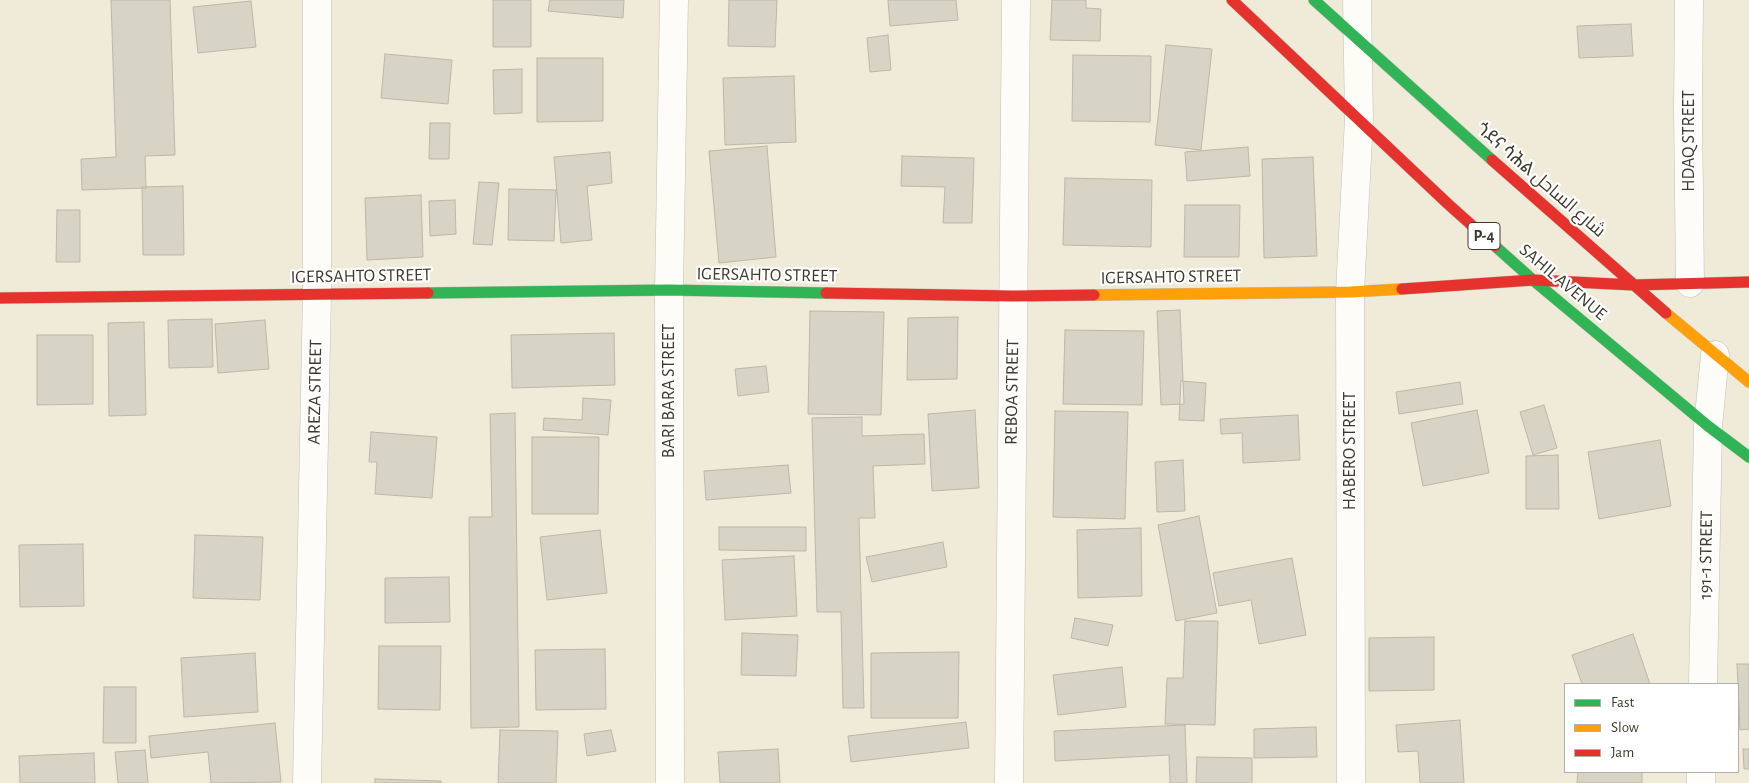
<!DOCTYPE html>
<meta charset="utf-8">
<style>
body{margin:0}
#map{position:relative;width:1749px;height:783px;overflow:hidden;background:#f0ebd9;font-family:"Alegreya Sans",sans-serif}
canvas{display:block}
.legend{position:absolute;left:1564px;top:683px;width:175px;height:90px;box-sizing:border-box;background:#fff;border:1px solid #b2b0ab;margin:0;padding:6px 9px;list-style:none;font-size:15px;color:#3e3a2d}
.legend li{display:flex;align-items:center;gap:10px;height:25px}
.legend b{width:25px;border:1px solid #b2b0ab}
</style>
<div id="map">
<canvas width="1749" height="783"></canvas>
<ul class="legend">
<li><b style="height:6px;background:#30b455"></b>Fast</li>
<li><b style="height:6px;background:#ff9f0a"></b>Slow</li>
<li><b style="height:6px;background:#e5322d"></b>Jam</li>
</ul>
</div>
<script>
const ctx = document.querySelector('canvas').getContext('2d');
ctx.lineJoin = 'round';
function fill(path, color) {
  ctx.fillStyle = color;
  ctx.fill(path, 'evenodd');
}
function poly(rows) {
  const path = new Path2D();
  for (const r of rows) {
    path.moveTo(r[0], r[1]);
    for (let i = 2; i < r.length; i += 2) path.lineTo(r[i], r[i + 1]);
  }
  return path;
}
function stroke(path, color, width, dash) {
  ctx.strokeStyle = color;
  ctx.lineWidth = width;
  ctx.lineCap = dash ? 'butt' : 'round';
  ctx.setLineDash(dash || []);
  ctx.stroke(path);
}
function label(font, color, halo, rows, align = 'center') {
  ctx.font = font + ' "Alegreya Sans",Cairo,"Noto Sans Ethiopic",sans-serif';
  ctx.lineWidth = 4.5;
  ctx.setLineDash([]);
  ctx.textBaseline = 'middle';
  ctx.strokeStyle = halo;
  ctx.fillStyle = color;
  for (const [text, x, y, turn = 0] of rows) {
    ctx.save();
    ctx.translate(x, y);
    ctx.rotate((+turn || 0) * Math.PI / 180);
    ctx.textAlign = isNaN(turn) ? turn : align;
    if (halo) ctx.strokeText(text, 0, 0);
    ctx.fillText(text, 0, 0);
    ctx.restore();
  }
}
const building = poly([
 [111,0,170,0,175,155,145,156,146,188,82,190,81,159,116,157,111,0],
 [493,0,531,0,531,47,493,47,493,0],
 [550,0,624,0,623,18,548,11,550,0],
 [729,0,777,0,775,47,728,46,729,0],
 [888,0,956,0,958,20,890,26,888,0],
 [1052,0,1086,0,1086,8,1101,9,1100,41,1050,40,1052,0],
 [251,1,256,47,198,53,193,7,251,1],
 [1631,24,1633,56,1579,58,1577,26,1631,24],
 [888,35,891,70,870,72,867,38,888,35],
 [1166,45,1212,49,1201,150,1155,145,1166,45],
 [385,54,452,60,448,104,381,98,385,54],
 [1073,55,1151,56,1150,122,1072,121,1073,55],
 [537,58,603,58,603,121,537,122,537,58],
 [522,69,522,113,494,114,493,70,522,69],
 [794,76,796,142,725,145,723,78,794,76],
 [430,123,450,123,449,159,429,159,430,123],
 [767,146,776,257,719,263,709,151,767,146],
 [1248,147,1250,176,1187,181,1185,152,1248,147],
 [610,152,612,183,587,186,592,240,561,243,554,157,610,152],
 [902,156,974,158,972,223,943,223,945,187,901,186,902,156],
 [1313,157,1317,256,1264,258,1262,159,1313,157],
 [1065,178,1152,180,1151,247,1063,245,1065,178],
 [479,182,499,183,492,245,473,244,479,182],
 [183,186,184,255,143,255,142,187,183,186],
 [509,189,556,190,554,241,508,240,509,189],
 [421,195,423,257,367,260,365,198,421,195],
 [455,200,456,234,430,236,429,201,455,200],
 [1185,205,1240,205,1239,257,1184,257,1185,205],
 [57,210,80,210,80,262,56,262,57,210],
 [1180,310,1184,404,1161,405,1157,311,1180,310],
 [810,311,884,312,881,415,808,414,810,311],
 [958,317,957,379,907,380,908,318,958,317],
 [212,319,213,367,169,368,168,320,212,319],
 [265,320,269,369,218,373,215,324,265,320],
 [144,322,146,415,109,416,108,323,144,322],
 [1065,330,1144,331,1142,405,1063,404,1065,330],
 [614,333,615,385,512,388,511,335,614,333],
 [37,335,93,335,93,404,37,405,37,335],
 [766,366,769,392,738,396,735,369,766,366],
 [1181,381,1206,383,1204,421,1179,420,1181,381],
 [1460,382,1463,404,1399,414,1396,392,1460,382],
 [583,398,611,400,608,435,543,430,544,418,582,420,583,398],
 [1544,405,1557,448,1533,455,1520,412,1544,405],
 [975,410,979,488,932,491,928,414,975,410],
 [1477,410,1489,473,1423,486,1411,423,1477,410],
 [1055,411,1128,412,1125,519,1053,517,1055,411],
 [515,413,519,727,471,728,469,517,492,517,490,414,515,413],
 [1298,415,1300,460,1243,463,1242,433,1221,434,1220,419,1298,415],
 [862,417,862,436,924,434,925,464,873,466,875,518,859,518,864,708,843,708,841,612,817,612,812,418,862,417],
 [371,432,437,437,432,498,375,494,377,462,369,462,371,432],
 [532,437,599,437,598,514,532,514,532,437],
 [1660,440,1671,506,1599,519,1588,452,1660,440],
 [1558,455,1559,509,1526,509,1526,456,1558,455],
 [1183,460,1185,511,1157,512,1155,462,1183,460],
 [788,465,791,493,706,500,704,471,788,465],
 [1199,516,1217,613,1176,621,1158,525,1199,516],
 [719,527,806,527,806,551,719,550,719,527],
 [1141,528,1142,596,1078,598,1077,530,1141,528],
 [600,530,607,593,547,600,540,537,600,530],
 [195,535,263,537,260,600,193,598,195,535],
 [943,542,947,567,872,582,866,557,943,542],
 [83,544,84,606,20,607,19,545,83,544],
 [794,556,797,616,725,620,722,560,794,556],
 [1292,558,1306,635,1259,644,1251,600,1219,606,1213,573,1292,558],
 [449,577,450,622,385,623,385,578,449,577],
 [1075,618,1113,625,1108,646,1071,638,1075,618],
 [1185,621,1218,621,1215,725,1165,724,1167,678,1183,678,1185,621],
 [742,633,798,635,796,676,741,675,742,633],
 [1633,634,1650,684,1582,684,1572,655,1633,634],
 [1434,637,1434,690,1369,691,1369,638,1434,637],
 [379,646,441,646,440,710,378,709,379,646],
 [605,649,606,709,536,710,535,650,605,649],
 [959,652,958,718,871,718,871,653,959,652],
 [255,653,258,712,184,717,181,658,255,653],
 [1737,664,1749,664,1749,729,1740,730,1737,664],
 [1122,667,1126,707,1058,715,1053,675,1122,667],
 [104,687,136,687,136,743,103,743,104,687],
 [1460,720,1464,783,1420,783,1418,751,1398,752,1396,725,1460,720],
 [966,722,969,748,851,762,848,736,966,722],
 [275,723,281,782,211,783,208,752,151,758,149,736,275,723],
 [1185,725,1187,783,1170,783,1169,755,1055,761,1054,731,1185,725],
 [1316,727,1317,757,1254,758,1254,729,1316,727],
 [500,730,558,731,556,783,498,783,500,730],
 [611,730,616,751,587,756,584,734,611,730],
 [778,749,780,783,720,783,718,752,778,749],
 [1743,749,1749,749,1749,769,1744,769,1743,749],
 [145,750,148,783,118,783,115,752,145,750],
 [94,753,95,783,20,783,19,756,94,753],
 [1197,757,1252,758,1252,783,1196,783,1197,757],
 [1578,772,1642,772,1642,783,1577,783,1578,772],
 [375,779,441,781,441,783,375,783,375,779]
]);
const street = poly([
 [1689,0,1688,109,1690,283],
 [1703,684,1708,426,1715,355],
 [307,783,317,294,317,0],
 [670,783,669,290,674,0],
 [1009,783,1016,0],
 [1351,783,1350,292,1359,119,1357,0],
 [1701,783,1701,772]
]);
const fast = poly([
 [1314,0,1492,160],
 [1495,246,1533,280,1708,426,1749,457],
 [428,293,669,290,826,293]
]);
const slow = poly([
 [1094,295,1350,292,1402,289],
 [1666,313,1749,382]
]);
const jam = poly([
 [1232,0,1448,204,1495,246],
 [1492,160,1666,313],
 [1402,289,1533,280,1634,285,1749,282],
 [826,293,1013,296,1094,295],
 [0,298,428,293]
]);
const shields = [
 [1484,236,32]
];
const shieldNames = [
 ["P-4",1484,236]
];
const streetNames = [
 ["HDAQ STREET",1689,141,-90],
 ["ጎደና ሳሕል شارع الساحل",1541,180,41],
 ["IGERSAHTO STREET",767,275,1],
 ["IGERSAHTO STREET",361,276,-1],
 ["IGERSAHTO STREET",1171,277,-1],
 ["SAHIL AVENUE",1563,282,40],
 ["BARI BARA STREET",669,391,-90],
 ["AREZA STREET",315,392,-89],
 ["REBOA STREET",1012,392,-89],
 ["HABERO STREET",1350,451,-90],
 ["191-1 STREET",1706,555,-89]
];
fill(building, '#d7d4c5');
stroke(building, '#bbb7a9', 1);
stroke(street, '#c3bfb1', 29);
stroke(fast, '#c3bfb1', 12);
stroke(slow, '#c3bfb1', 12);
stroke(jam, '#c3bfb1', 12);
stroke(street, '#fdfcf9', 28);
stroke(fast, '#30b455', 11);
stroke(slow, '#ff9f0a', 11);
stroke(jam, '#e5322d', 11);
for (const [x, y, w] of shields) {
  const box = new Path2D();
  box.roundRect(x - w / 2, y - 13.5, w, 27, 4);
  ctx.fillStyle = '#fff';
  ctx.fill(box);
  stroke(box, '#3e3a2d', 1);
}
label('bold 16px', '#3e3a2d', null, shieldNames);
label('18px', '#3e3a2d', '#fff', streetNames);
</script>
